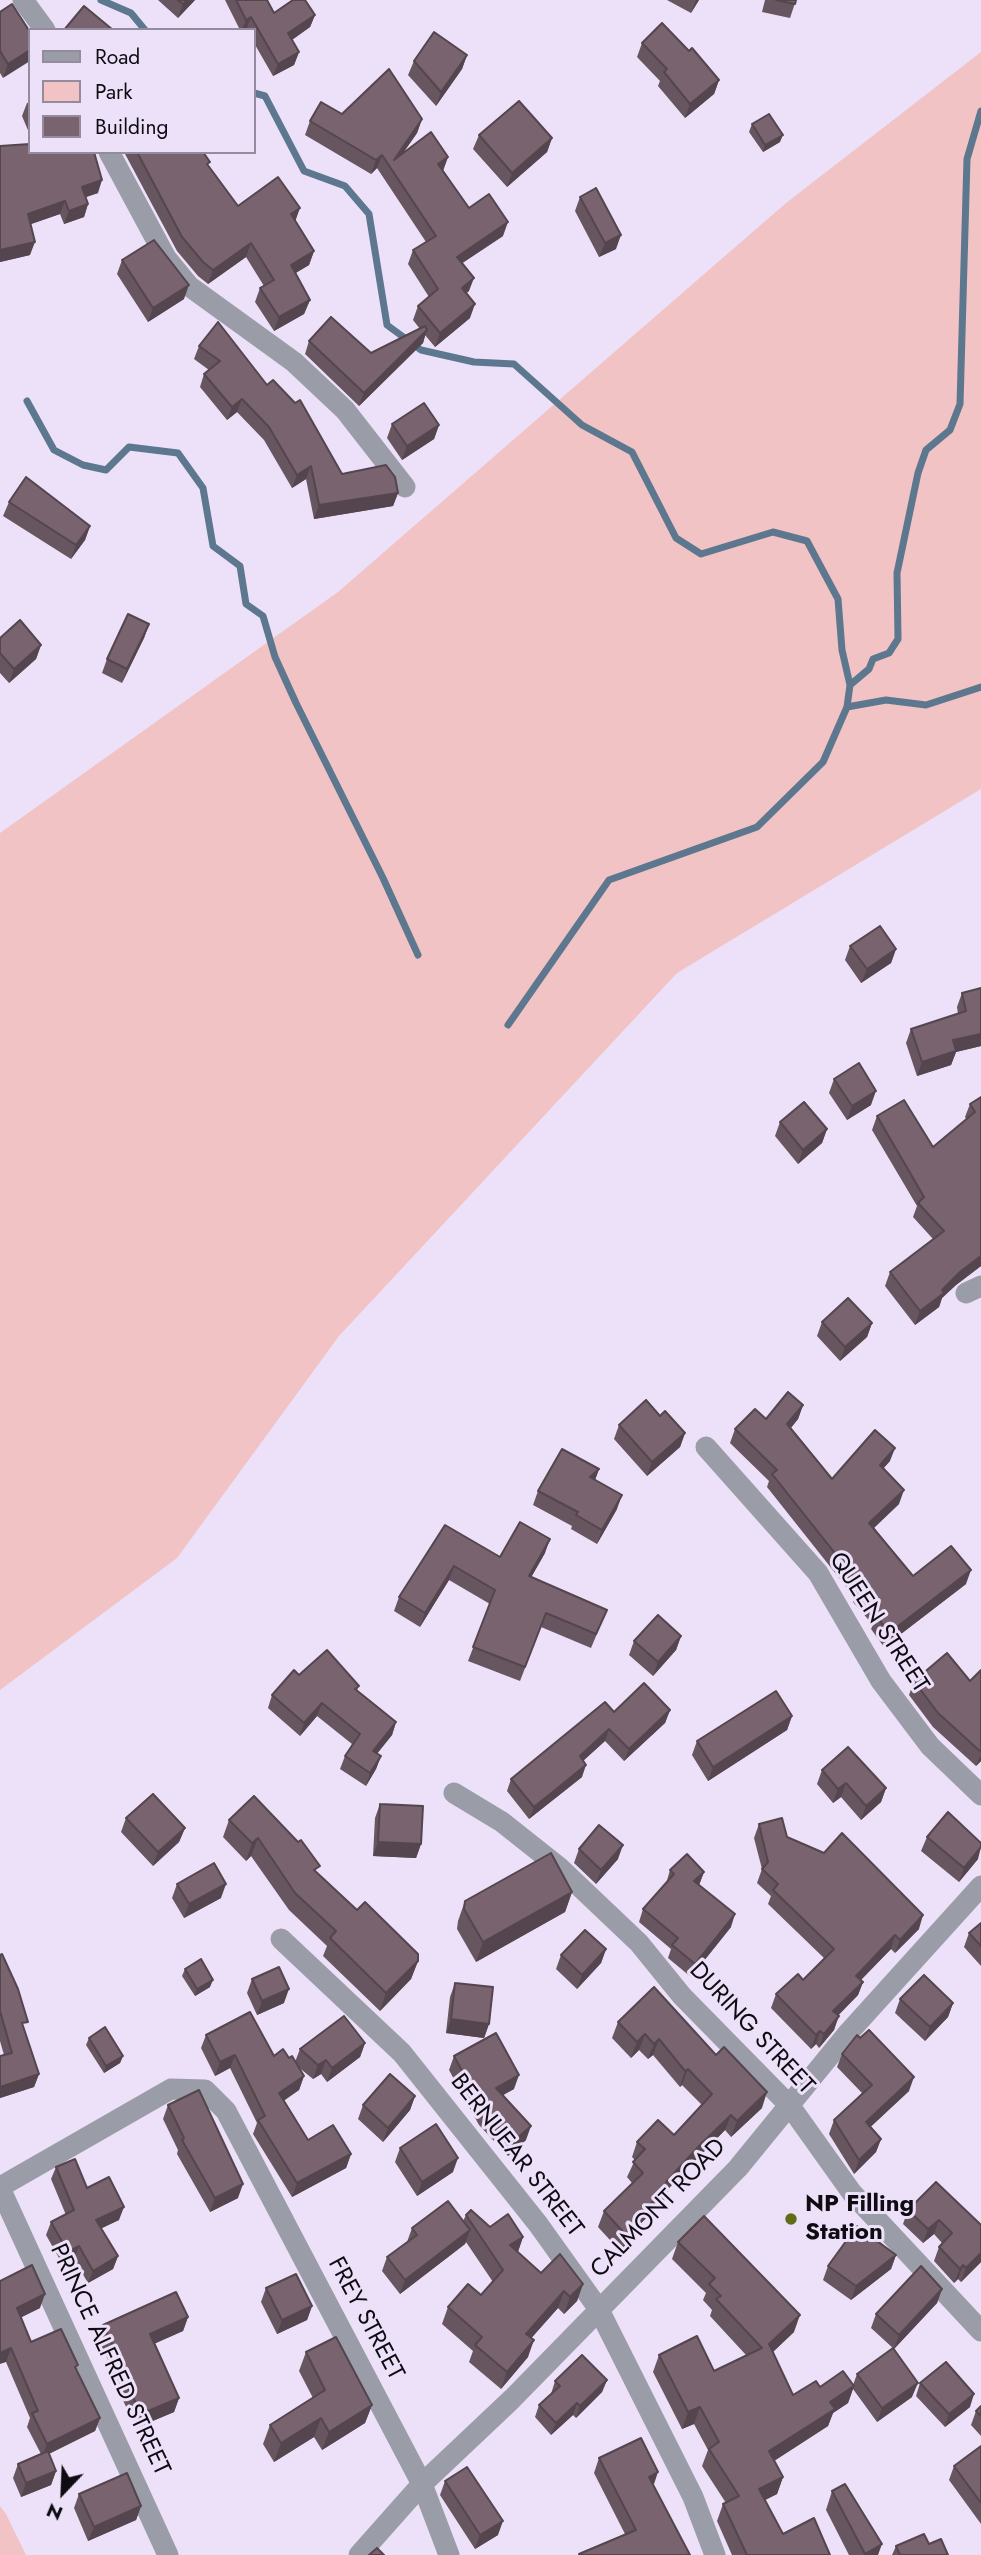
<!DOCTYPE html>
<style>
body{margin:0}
#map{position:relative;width:981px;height:2555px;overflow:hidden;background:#ece1f8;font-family:Jost,sans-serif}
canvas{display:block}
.legend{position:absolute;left:28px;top:28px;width:228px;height:126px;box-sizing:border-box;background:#ece1f8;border:2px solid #948b9c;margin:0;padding:9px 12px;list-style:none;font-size:21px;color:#0f0b12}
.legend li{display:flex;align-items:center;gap:14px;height:35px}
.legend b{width:35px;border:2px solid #948b9c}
.north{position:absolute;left:28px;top:2457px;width:70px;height:70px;-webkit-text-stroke:5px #ece1f8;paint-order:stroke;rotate:203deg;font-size:19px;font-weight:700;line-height:28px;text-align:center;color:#0f0b12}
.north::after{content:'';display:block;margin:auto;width:24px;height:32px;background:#0f0b12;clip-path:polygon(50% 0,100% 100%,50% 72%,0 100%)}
</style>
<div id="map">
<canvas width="981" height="2555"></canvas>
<ul class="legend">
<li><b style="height:9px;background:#9a9da7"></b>Road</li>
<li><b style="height:19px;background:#f1c3c4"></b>Park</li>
<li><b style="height:19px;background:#78636f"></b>Building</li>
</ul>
<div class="north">N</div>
</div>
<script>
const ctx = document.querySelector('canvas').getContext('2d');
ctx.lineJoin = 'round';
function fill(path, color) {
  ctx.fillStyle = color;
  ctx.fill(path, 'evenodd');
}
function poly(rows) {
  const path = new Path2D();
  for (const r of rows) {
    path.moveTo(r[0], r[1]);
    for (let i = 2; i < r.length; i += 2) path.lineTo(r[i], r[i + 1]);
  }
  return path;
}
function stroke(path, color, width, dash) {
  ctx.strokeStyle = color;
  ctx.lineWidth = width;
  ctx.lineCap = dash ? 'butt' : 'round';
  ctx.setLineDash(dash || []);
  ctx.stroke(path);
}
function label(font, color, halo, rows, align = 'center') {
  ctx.font = font + ' Jost,sans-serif';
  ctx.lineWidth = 6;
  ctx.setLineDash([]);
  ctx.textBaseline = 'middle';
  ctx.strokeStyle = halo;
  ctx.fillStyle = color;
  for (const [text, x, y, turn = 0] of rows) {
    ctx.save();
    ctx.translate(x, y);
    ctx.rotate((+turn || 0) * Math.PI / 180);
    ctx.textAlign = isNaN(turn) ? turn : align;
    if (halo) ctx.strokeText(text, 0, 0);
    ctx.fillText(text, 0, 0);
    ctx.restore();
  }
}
const green = poly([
 [981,52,981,789,677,973,339,1336,177,1558,0,1690,0,833,338,592,786,203],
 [0,2506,6,2514,26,2555,0,2555]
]);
const stream = poly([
 [101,0,131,13,145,30],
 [254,93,265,96,304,171,345,186,369,214,387,325,421,350,474,362,514,364,582,425,632,452,676,538,701,554,773,532,807,541,838,599,842,650,850,685],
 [27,401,54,450,83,465,106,470,129,447,178,453,203,488,213,546,240,566,246,604,263,616,275,657,296,703,383,878,418,955],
 [847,707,850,685,869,669,873,659,889,653,898,639,897,573,918,473,926,450,950,430,960,404,967,159,981,111],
 [508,1025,609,880,757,827,823,762,847,707,886,700,926,705,981,687]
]);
const street = poly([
 [23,0,45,30],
 [109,152,166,258,189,286,294,362,345,410,405,487],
 [966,1293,981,1286],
 [706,1447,818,1573,881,1681,930,1746,981,1795],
 [454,1793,502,1822,560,1868,639,1943,682,1996,790,2106,852,2193,981,2331],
 [281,1939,402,2053,538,2224,598,2308,693,2497,715,2555],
 [0,2187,171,2089,205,2090,226,2111,422,2484,449,2555],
 [0,2188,168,2555],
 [359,2555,422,2484,512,2399,738,2168,849,2032,981,1886]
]);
const wall = poly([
 [158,0,195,0,178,18],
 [225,0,267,0,274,13,315,15,310,27,292,40,299,52,294,65,273,76,254,43,254,30,240,30],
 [667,0,699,0,691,13],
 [765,0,796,0,790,18,762,12],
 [0,12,30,32,3,78,0,73],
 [642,43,719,80,714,94,685,118,658,86,660,81,637,57],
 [467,55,462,69,436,106,408,75,414,61],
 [30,102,30,135,22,116,27,103],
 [342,114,422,119,417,133,403,153,448,157,443,170,469,208,503,236,462,263,469,291,466,293,470,318,435,347,425,335,423,343,359,406,305,354,309,341,371,353,420,329,413,320,418,306,429,297,408,264,413,250,426,242,377,168,371,174,305,135,310,121],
 [752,124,780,142,763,152,749,132],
 [479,135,552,138,547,152,507,187,473,149],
 [0,146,98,193,86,197,88,204,84,217,64,224,60,214,30,224,30,255,0,262],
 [124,152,203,152,208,167,238,206,295,220,314,251,309,265,295,273,310,300,304,314,274,331,255,302,260,288,264,286,246,257,208,284,198,276,177,251],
 [580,197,616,249,599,257,575,211],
 [122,260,184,299,148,322,117,274],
 [199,346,267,385,342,474,398,493,393,506,314,519,306,479,292,488,264,440,237,412,227,420,200,387,204,374,209,370,194,359],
 [392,424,439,425,434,439,402,460,387,438],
 [9,502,90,526,85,540,71,559,3,516],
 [149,624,144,638,122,683,102,673,107,659],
 [0,638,41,645,36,659,9,683,0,673],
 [850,946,896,949,891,963,861,983,845,960],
 [981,988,981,1046,956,1052,951,1065,917,1076,906,1043,911,1029,958,1014,957,1007,962,993],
 [834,1079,871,1105,847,1120,829,1093],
 [981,1097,981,1266,956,1285,942,1298,939,1307,915,1325,885,1286,890,1272,933,1239,913,1217,917,1206,872,1130,877,1116,933,1147,967,1120,965,1117,970,1104],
 [780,1122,827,1129,822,1143,798,1164,775,1136],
 [822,1322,872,1323,867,1337,840,1361,817,1336],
 [803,1405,798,1419,791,1428,832,1479,890,1461,883,1468,899,1504,874,1528,913,1576,966,1584,884,1647,871,1629,873,1625,853,1602,855,1598,767,1487,769,1481,730,1443,735,1429],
 [619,1425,685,1433,680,1447,647,1476,614,1439],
 [599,1469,595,1480,617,1509,597,1544,571,1529,572,1526,533,1505,538,1491],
 [445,1525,500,1557,545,1553,531,1577,607,1610,591,1648,541,1627,520,1681,468,1661,490,1604,449,1580,420,1627,394,1611,399,1597],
 [681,1636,676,1650,653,1676,629,1655,634,1641],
 [981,1670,981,1761,976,1766,933,1727,909,1695,914,1681,970,1681],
 [299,1675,359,1686,357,1690,396,1722,392,1735,377,1754,381,1756,376,1769,366,1786,340,1769,345,1756,352,1744,317,1716,300,1736,268,1708,272,1695],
 [670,1710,665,1723,624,1761,605,1741,583,1761,582,1777,529,1819,507,1791,511,1779,614,1712],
 [792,1716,787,1730,708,1781,692,1755,697,1741],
 [822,1770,886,1788,881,1802,861,1820,841,1797,833,1803,817,1784],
 [380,1804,421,1844,416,1858,373,1856,375,1818],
 [126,1818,185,1828,179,1842,153,1866,121,1832],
 [229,1820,317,1873,357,1910,418,1961,411,1979,380,2011,323,1956,327,1946,289,1910,251,1856,246,1861,223,1837],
 [759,1824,787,1837,919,1929,895,1953,891,1949,861,1980,863,1982,858,1995,838,2015,834,2030,819,2048,816,2044,811,2049,771,2008,776,1994,803,1980,824,1958,768,1904,771,1896,757,1883,762,1869,754,1838],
 [927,1837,978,1859,959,1882,921,1851],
 [579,1849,618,1859,596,1884,574,1863],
 [670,1870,704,1872,699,1885,731,1927,691,1977,668,1958,671,1949,639,1922,643,1909,666,1884],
 [177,1884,221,1898,184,1918,172,1898],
 [572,1892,565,1912,476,1962,457,1929,458,1921,465,1901],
 [981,1923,981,1966,964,1947,969,1933],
 [606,1949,601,1963,577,1989,556,1969,561,1955],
 [0,1955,39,2074,34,2087,0,2098,0,2056,4,2055,0,2041],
 [185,1969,210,1987,195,1996,182,1976],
 [252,1979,284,2003,257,2015,247,1993],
 [455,1983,489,2024,484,2038,446,2033,450,1997],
 [654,1987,762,2108,731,2137,725,2130,695,2161,669,2188,664,2201,640,2224,635,2240,621,2252,598,2227,604,2211,632,2183,627,2177,635,2160,632,2157,637,2142,674,2135,702,2105,682,2085,680,2087,653,2055,648,2059,639,2050,631,2058,612,2038,618,2022],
 [900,1999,953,2003,948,2017,925,2041,895,2013],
 [206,2035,274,2056,289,2058,295,2062,300,2049,365,2043,360,2057,327,2082,321,2074,313,2079,297,2066,304,2076,299,2090,284,2100,308,2140,351,2154,346,2168,292,2197,253,2134,257,2123,230,2068,215,2076,201,2048],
 [89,2038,123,2056,120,2063,104,2073,86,2045],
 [842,2054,909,2091,870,2127,881,2139,876,2152,854,2174,829,2134,834,2120,862,2093,837,2067],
 [454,2056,514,2089,502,2095,526,2140,508,2156,479,2125,449,2070],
 [415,2096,410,2110,383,2142,358,2119,363,2105],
 [168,2105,238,2198,210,2212,177,2154,178,2150,163,2119],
 [400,2148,453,2172,417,2196,395,2162],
 [56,2167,87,2188,119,2220,101,2228,118,2256,113,2269,88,2283,74,2259,63,2265,46,2235,51,2222,66,2215,51,2179],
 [936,2182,981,2262,961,2282,958,2279,954,2283,934,2261,939,2247,942,2243,934,2234,923,2243,903,2224,908,2210],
 [466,2215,490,2227,523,2237,518,2252,541,2273,583,2284,577,2301,564,2314,558,2308,531,2338,528,2357,501,2389,469,2362,473,2351,442,2324,448,2307,481,2295,493,2282,466,2242,465,2244,400,2294,382,2271,387,2257,407,2242,412,2228,463,2221],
 [678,2242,794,2332,773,2352,793,2395,820,2387,853,2385,857,2374,912,2397,877,2422,853,2389,848,2403,833,2413,828,2426,774,2461,783,2477,777,2494,765,2500,783,2534,830,2555,732,2555,717,2521,723,2504,726,2503,702,2466,708,2450,694,2424,682,2429,653,2372,659,2355,714,2371,746,2355,710,2316,712,2310,703,2300,706,2293,672,2259],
 [896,2255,891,2269,851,2300,823,2280,828,2266],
 [0,2281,40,2308,21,2317,31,2342,76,2370,100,2418,95,2431,49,2454,56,2471,51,2485,21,2497,13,2478,18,2464,41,2454,27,2427,30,2418,6,2362],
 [266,2288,312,2306,307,2320,277,2334,261,2302],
 [942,2289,937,2303,894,2349,871,2328,876,2314],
 [188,2317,183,2331,155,2343,179,2398,174,2412,136,2428,121,2396,123,2391,98,2339,103,2325],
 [306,2352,372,2405,365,2423,322,2450,314,2437,274,2462,263,2444,270,2425,313,2398,299,2371],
 [607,2380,602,2392,576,2418,573,2415,551,2435,535,2417,539,2405,551,2394,555,2381],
 [920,2383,970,2407,945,2427,916,2396],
 [981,2406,981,2436,971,2425,976,2411],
 [981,2446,981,2524,949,2480,954,2466],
 [599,2458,653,2486,690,2555,579,2555,579,2554,625,2534,594,2473],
 [445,2481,498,2535,475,2549,440,2495],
 [832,2491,878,2555,849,2555,826,2510],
 [79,2494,141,2506,136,2520,88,2541,74,2508],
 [896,2546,948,2555,892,2555]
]);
const shadedWall = poly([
 [187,0,195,0,178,18,183,4],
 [696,0,699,0,691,13],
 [315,15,310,27,283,46,288,33],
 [251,17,246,30,242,30,246,20],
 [30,50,30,61,3,78,8,64],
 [299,52,294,65,273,76,278,64],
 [467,55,462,69,436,106,441,92],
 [719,80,714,94,685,118,690,104],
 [422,119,417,133,392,169,394,160],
 [783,135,780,142,763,152,765,145],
 [552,138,547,152,507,187,512,173],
 [382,155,377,168,371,174,376,160],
 [448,157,443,171,438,164],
 [102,180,98,193,77,200,82,187],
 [65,201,60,214,23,227,28,214],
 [88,204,84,217,64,224,69,211],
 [300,208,295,222,291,214],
 [508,222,503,236,452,270,457,257],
 [621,235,616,249,599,257,605,243],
 [35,242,30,255,0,262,0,250],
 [251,243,246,257,208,284,213,270],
 [314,251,309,265,286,279,291,265],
 [474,278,469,291,457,301,462,288],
 [189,285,184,299,148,322,153,308],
 [310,300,304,314,274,331,279,317],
 [475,304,470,318,435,347,440,333],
 [427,330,423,343,359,406,364,393],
 [242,399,237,412,227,420,232,407],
 [439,425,434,439,402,460,407,446],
 [311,466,306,479,292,488,297,475],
 [398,493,393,506,314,519,319,505],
 [90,526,85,540,71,559,76,545],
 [149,624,144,638,122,683,127,669],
 [41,645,36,659,9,683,14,669],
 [896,949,891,963,861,983,867,969],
 [981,1034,981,1046,956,1052,951,1065,917,1076,922,1062,953,1040],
 [876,1091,871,1105,847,1120,852,1106],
 [827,1129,822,1143,798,1164,803,1150],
 [981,1256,981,1266,956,1285,942,1298,939,1307,915,1325,920,1311,961,1271],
 [872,1323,867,1337,840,1361,845,1347],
 [803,1405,798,1419,782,1438,787,1424],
 [685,1433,680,1447,647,1476,652,1462],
 [895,1448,890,1461,875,1478,880,1465],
 [599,1469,594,1483,590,1477],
 [904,1490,899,1504,864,1537,869,1523],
 [622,1495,617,1509,597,1544,602,1530],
 [550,1539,545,1553,524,1590,529,1576],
 [454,1566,449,1580,420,1627,425,1613],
 [971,1570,966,1584,884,1647,889,1633],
 [681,1636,676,1650,653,1676,658,1662],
 [322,1703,317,1716,300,1736,304,1723],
 [670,1710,665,1723,624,1761,629,1749],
 [792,1716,787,1730,708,1781,713,1767],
 [396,1722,392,1735,368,1764,373,1751],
 [609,1729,605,1741,575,1768,580,1756],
 [981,1754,981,1761,976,1766],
 [381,1756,376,1769,366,1786,370,1773],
 [586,1765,582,1777,529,1819,534,1807],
 [846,1783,841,1797,833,1803,838,1789],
 [886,1788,881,1802,861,1820,866,1806],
 [185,1828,179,1842,153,1866,158,1852],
 [258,1838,251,1856,246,1861,252,1843],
 [378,1842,421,1844,416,1858,373,1856],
 [623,1845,618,1859,596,1884,601,1870],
 [981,1847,978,1859,959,1882,964,1868],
 [704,1872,699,1885,694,1881],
 [226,1884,221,1898,184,1918,189,1904],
 [572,1892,565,1912,476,1962,483,1942],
 [735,1914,731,1927,691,1977,695,1964],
 [923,1915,919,1929,895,1953,900,1940],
 [895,1935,891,1949,852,1989,856,1976],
 [606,1949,601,1963,577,1989,582,1975],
 [418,1961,411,1979,380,2011,386,1993],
 [213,1980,210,1987,195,1996,197,1989],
 [863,1982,858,1995,829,2025,833,2011],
 [289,1989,284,2003,257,2015,262,2001],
 [953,2003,948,2017,925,2041,930,2027],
 [839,2016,834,2030,819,2048,824,2034],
 [451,2019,489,2024,484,2038,446,2033],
 [820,2031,816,2044,811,2049,816,2035],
 [645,2034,639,2050,631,2058,637,2042],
 [659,2039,653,2055,648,2059,654,2044],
 [365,2043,360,2057,327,2082,332,2068],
 [235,2055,230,2068,215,2076,220,2062],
 [123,2056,120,2063,104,2073,106,2066],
 [326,2060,321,2074,313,2079,318,2065],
 [688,2069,682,2085,680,2087,685,2071],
 [39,2074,34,2087,0,2098,0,2087],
 [519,2075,514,2089,491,2102,496,2088],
 [304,2076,299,2090,275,2107,279,2093],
 [914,2077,909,2091,861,2136,866,2122],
 [767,2092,762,2108,731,2137,737,2121],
 [415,2096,410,2110,383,2142,388,2128],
 [731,2115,725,2130,669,2188,664,2201,636,2228,640,2224,635,2240,621,2252,627,2236,637,2217,666,2182],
 [531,2126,526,2140,508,2156,513,2142],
 [881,2139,876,2152,854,2174,859,2160],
 [351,2154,346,2168,292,2197,297,2183],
 [458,2158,453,2172,417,2196,422,2182],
 [243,2184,238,2198,210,2212,215,2198],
 [124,2207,119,2220,92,2233,96,2220],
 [939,2220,934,2234,923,2243,928,2229],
 [470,2230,465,2244,400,2294,405,2280],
 [523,2237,517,2254,510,2245],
 [79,2246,74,2259,63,2265,68,2252],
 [981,2253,981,2262,961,2282,966,2268],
 [896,2255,891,2269,851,2300,856,2286],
 [118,2256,113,2269,88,2283,93,2271],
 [963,2265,958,2279,954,2283,960,2269],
 [583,2284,577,2301,564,2314,570,2297],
 [942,2289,937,2303,894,2349,899,2335],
 [564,2291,558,2308,520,2351,526,2334],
 [45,2294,40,2308,12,2322,17,2308],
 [312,2306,307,2320,277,2334,282,2320],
 [800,2315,794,2332,763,2361,769,2344],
 [188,2317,183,2331,145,2348,150,2334],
 [534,2340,528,2357,501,2389,507,2372],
 [11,2348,6,2362,0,2364,0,2353],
 [607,2380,602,2392,576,2418,580,2406],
 [918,2383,912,2397,877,2422,882,2408],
 [854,2386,848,2403,833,2413,828,2426,763,2468,769,2451,830,2402],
 [974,2394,970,2407,945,2427,949,2414],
 [179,2398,174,2412,136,2428,141,2414],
 [577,2403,573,2415,551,2435,556,2423],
 [372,2405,365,2423,322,2450,329,2432],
 [700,2407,694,2424,682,2429,688,2412],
 [100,2418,95,2431,42,2457,47,2444],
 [321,2418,314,2437,274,2462,281,2443],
 [56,2471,51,2485,21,2497,26,2483],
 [658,2472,653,2487,649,2477],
 [783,2477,777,2494,753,2506,759,2489],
 [141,2506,136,2520,88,2541,94,2527],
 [503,2521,498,2535,475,2549,480,2535],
 [882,2544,878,2555,864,2555,865,2554]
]);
const building = poly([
 [178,0,187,0,183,4,178,0],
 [236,0,267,0,274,13,293,0,305,0,315,15,288,33,299,52,278,64,251,17,246,20,236,0],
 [776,0,796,0,795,4,776,0],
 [12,4,30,32,30,50,8,64,0,51,0,12,12,4],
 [84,6,113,30,64,30,84,6],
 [662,23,689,51,692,48,719,80,690,104,664,72,667,69,642,43,662,23],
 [434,32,467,55,441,92,414,61,434,32],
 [389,69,422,119,394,160,431,132,448,157,438,164,469,208,489,194,508,222,457,257,474,278,462,288,475,304,440,333,418,306,438,289,413,250,436,236,382,155,376,160,310,121,321,102,342,114,389,69],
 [519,101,552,138,512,173,479,135,519,101],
 [769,114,783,135,765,145,752,124,769,114],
 [30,144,30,152,94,152,102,180,82,187,88,204,69,211,65,201,28,214,35,242,0,250,0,146,30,144],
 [137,152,203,152,210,162,207,164,238,206,278,177,300,208,291,214,314,251,291,265,310,300,279,317,260,288,274,280,251,243,213,270,203,262,182,237,137,152],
 [596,188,621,235,605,243,580,197,596,188],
 [154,240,189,285,153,308,122,260,154,240],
 [331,317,371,353,425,326,427,330,364,393,309,341,331,317],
 [218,322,267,385,273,380,295,403,300,400,342,474,386,465,395,477,398,493,319,505,311,466,297,475,269,427,242,399,232,407,204,374,220,361,199,346,218,322],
 [424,403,439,425,407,446,392,424,424,403],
 [26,477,90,526,76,545,9,502,26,477],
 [128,614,149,624,127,669,107,659,128,614],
 [20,620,41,645,14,669,0,653,0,638,20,620],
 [880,926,896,949,867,969,850,946,880,926],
 [981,988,981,1034,953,1040,956,1051,922,1062,911,1029,966,1011,962,993,981,988],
 [859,1063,876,1091,852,1106,834,1079,859,1063],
 [981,1097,981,1256,961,1271,942,1290,944,1293,920,1311,890,1272,944,1231,918,1203,924,1197,877,1116,904,1100,933,1147,975,1112,970,1104,981,1097],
 [804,1102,827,1129,803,1150,780,1122,804,1102],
 [848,1298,872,1323,845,1347,822,1322,848,1298],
 [788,1392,803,1405,787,1424,832,1479,875,1430,895,1448,880,1465,904,1490,869,1523,913,1576,951,1546,971,1570,889,1633,876,1615,879,1613,858,1588,861,1586,772,1474,777,1470,735,1429,755,1409,766,1419,788,1392],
 [646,1400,660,1416,665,1411,685,1433,652,1462,619,1425,646,1400],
 [562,1449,599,1469,590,1477,622,1495,602,1530,576,1515,578,1512,538,1491,562,1449],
 [520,1522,550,1539,529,1576,607,1610,596,1634,546,1613,525,1667,473,1647,495,1590,454,1566,425,1613,399,1597,445,1525,500,1557,520,1522],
 [658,1615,681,1636,658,1662,634,1641,658,1615],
 [327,1650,359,1686,355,1689,396,1722,373,1751,381,1756,370,1773,345,1756,360,1734,322,1703,304,1723,272,1695,294,1670,299,1675,327,1650],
 [947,1653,970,1681,981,1670,981,1752,938,1713,914,1681,947,1653],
 [644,1683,670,1710,629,1749,609,1729,580,1756,586,1765,534,1807,511,1779,605,1702,614,1712,644,1683],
 [776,1691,792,1716,713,1767,697,1741,776,1691],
 [848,1747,886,1788,866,1806,846,1783,838,1789,822,1770,848,1747],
 [153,1794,185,1828,158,1852,126,1818,153,1794],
 [254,1796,298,1842,301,1840,320,1866,314,1870,357,1910,365,1902,418,1954,418,1961,386,1993,330,1938,336,1931,295,1893,258,1838,252,1843,229,1820,254,1796],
 [380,1804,423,1806,421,1844,378,1842,380,1804],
 [948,1812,981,1843,981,1847,964,1868,927,1837,948,1812],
 [782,1818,787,1837,824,1853,842,1833,923,1915,900,1940,895,1935,856,1976,863,1982,833,2011,839,2016,824,2034,820,2031,816,2035,776,1994,798,1974,803,1980,834,1949,773,1890,778,1884,762,1869,768,1862,759,1824,782,1818],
 [599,1825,623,1845,601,1870,579,1849,599,1825],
 [551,1853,572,1892,483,1942,464,1909,465,1901,551,1853],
 [687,1854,704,1872,694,1881,735,1914,695,1964,672,1945,678,1938,643,1909,674,1874,670,1870,687,1854],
 [214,1863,226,1884,189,1904,177,1884,214,1863],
 [981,1923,981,1946,969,1933,981,1923],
 [585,1930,606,1949,582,1975,561,1955,585,1930],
 [2,1954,18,1989,28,2022,22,2023,39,2074,0,2087,0,2056,12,2053,0,2011,0,1955,2,1954],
 [201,1959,213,1980,197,1989,185,1969,201,1959],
 [279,1967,289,1989,262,2001,252,1979,279,1967],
 [924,1975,953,2003,930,2027,900,1999,924,1975],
 [455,1983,493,1987,489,2024,451,2019,455,1983],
 [654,1987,716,2055,724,2047,767,2092,737,2121,731,2115,700,2145,666,2182,670,2185,637,2217,640,2224,627,2236,604,2211,643,2173,633,2162,645,2149,637,2142,658,2120,674,2135,712,2094,688,2069,685,2071,659,2039,654,2044,645,2034,637,2042,618,2022,654,1987],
 [250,2012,274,2056,283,2049,289,2058,292,2056,304,2076,279,2093,308,2140,333,2125,351,2154,297,2183,258,2120,265,2116,235,2055,220,2062,206,2035,250,2012],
 [344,2016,365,2043,332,2068,326,2060,318,2065,300,2049,344,2016],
 [105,2027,123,2056,106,2066,89,2038,105,2027],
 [869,2030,914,2077,866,2122,881,2139,859,2160,834,2120,872,2085,842,2054,857,2035,860,2038,869,2030],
 [496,2033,519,2075,496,2088,531,2126,513,2142,484,2111,454,2056,496,2033],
 [390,2074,415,2096,388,2128,363,2105,390,2074],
 [199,2090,243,2184,215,2198,182,2140,184,2138,168,2105,199,2090],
 [436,2124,458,2158,422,2182,400,2148,436,2124],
 [75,2159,87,2188,109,2177,124,2207,96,2220,118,2256,93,2271,79,2246,68,2252,51,2222,74,2210,56,2167,75,2159],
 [936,2182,981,2225,981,2253,966,2268,963,2265,960,2269,939,2247,952,2233,939,2220,928,2229,908,2210,936,2182],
 [448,2201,470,2230,405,2280,387,2257,417,2235,412,2228,448,2201],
 [471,2210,490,2227,508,2214,523,2237,510,2245,541,2273,560,2254,583,2284,570,2297,564,2291,526,2334,534,2340,507,2372,475,2345,482,2337,448,2307,468,2284,481,2295,503,2270,466,2215,471,2210],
 [704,2216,800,2315,769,2344,793,2395,816,2381,820,2387,843,2371,854,2386,830,2402,835,2409,769,2451,783,2477,759,2489,783,2534,814,2518,830,2555,747,2555,723,2504,739,2496,709,2449,719,2442,700,2407,688,2412,659,2355,697,2336,714,2371,762,2348,716,2299,721,2296,709,2284,715,2278,678,2242,704,2216],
 [857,2226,896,2255,856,2286,828,2266,857,2226],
 [32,2265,45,2294,17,2308,31,2342,61,2329,78,2365,75,2367,100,2418,47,2444,32,2413,38,2411,11,2348,0,2353,0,2281,32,2265],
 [921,2266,942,2289,899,2335,876,2314,921,2266],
 [296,2274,312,2306,282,2320,266,2288,296,2274],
 [176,2292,188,2317,150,2334,179,2398,141,2414,126,2382,130,2380,103,2325,176,2292],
 [336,2337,372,2405,329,2432,321,2418,281,2443,270,2425,325,2390,306,2352,336,2337],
 [893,2348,918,2383,882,2408,857,2374,893,2348],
 [582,2355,607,2380,580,2406,577,2403,556,2423,539,2405,560,2386,555,2381,582,2355],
 [946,2362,974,2394,949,2414,920,2383,946,2362],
 [981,2406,981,2416,976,2411,981,2406],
 [641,2438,658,2472,649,2477,690,2555,580,2555,579,2554,636,2530,599,2458,641,2438],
 [981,2446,981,2503,954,2466,981,2446],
 [48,2451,56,2471,26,2483,18,2464,48,2451],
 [467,2467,503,2521,480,2535,445,2481,467,2467],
 [127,2473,141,2506,94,2527,79,2494,127,2473],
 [845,2484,882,2544,865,2554,832,2491,845,2484],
 [924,2534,929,2544,941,2539,948,2555,900,2555,896,2546,924,2534],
 [377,2548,384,2555,369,2555,377,2548]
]);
const markers = [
 [791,2219,7,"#606d16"]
];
const streetNames = [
 ["QUEEN STREET",878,1623,57],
 ["DURING STREET",751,2029,47],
 ["BERNUEAR STREET",516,2156,52],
 ["CALMONT ROAD",659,2209,-46],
 ["FREY STREET",365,2319,62],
 ["PRINCE ALFRED STREET",109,2360,65]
];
const poiNames = [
 ["NP Filling",805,2205],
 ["Station",805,2233]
];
fill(green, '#f1c3c4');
stroke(stream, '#5c778e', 7);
stroke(street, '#9a9da7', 21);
fill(wall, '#67555f');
fill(shadedWall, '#54454e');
fill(building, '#78636f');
stroke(building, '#54454e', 2);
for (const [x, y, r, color] of markers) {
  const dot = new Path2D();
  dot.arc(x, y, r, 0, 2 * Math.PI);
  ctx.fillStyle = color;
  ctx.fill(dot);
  stroke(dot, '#ece1f8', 2.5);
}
label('24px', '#0f0b12', '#ece1f8', streetNames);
label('bold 24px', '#0f0b12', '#ece1f8', poiNames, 'left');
</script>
